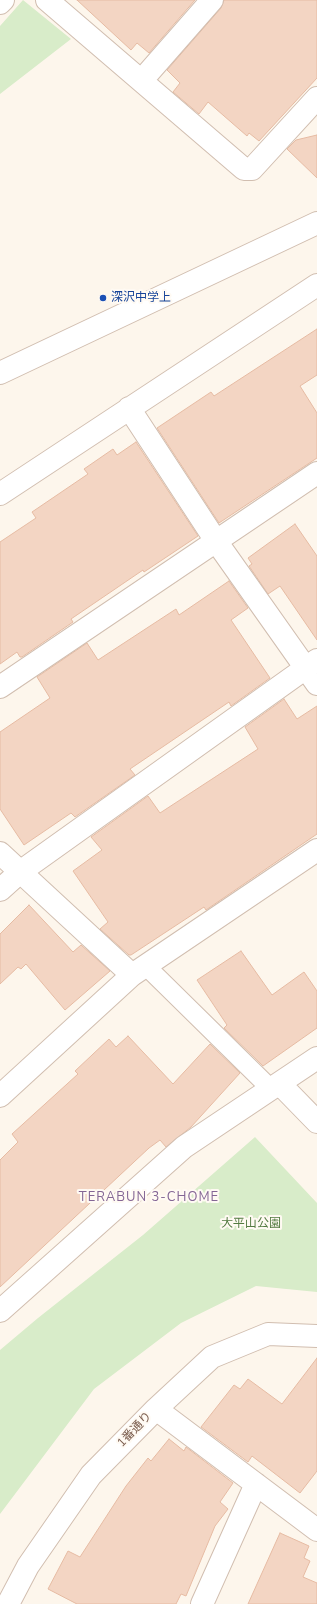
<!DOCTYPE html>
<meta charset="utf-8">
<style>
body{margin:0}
canvas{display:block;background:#fdf6ec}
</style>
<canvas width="317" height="1604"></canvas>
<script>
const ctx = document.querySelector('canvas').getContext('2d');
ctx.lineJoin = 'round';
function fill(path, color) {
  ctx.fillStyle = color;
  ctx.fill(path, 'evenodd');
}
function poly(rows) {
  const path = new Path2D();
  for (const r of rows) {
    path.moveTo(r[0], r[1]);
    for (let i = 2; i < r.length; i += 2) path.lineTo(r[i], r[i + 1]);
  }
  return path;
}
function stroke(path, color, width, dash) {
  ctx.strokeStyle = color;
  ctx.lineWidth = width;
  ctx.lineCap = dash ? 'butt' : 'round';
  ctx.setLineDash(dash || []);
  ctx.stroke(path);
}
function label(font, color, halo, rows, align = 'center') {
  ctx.font = font + ' "Nunito Sans","Noto Sans JP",sans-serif';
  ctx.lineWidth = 4;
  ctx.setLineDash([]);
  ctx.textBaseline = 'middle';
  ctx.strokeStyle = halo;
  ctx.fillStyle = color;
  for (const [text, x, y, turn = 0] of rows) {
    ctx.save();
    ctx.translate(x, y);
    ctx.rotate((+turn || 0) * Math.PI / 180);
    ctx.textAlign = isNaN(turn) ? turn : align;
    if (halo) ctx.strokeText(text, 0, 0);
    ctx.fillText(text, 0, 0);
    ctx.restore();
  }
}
const green = poly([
 [23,0,71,39,0,94,0,26],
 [255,1137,317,1203,317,1292,256,1286,181,1323,94,1389,0,1514,0,1350,38,1318,143,1235]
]);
const building = poly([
 [77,0,195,0,149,53,137,43,131,50,77,0],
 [224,0,317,0,317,78,259,141,249,133,247,136,208,102,199,114,173,92,180,83,167,70,221,8,224,0],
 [317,135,317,178,287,149,296,140,317,135],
 [317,329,317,375,300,386,317,413,317,458,219,523,157,428,211,392,214,396,317,329],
 [136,442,198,536,144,572,143,570,71,619,73,622,22,657,20,657,17,652,0,664,0,542,36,518,32,512,88,474,84,469,113,449,117,455,136,442],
 [295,524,317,556,317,640,280,586,268,594,249,566,252,564,248,558,295,524],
 [229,581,248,608,231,620,270,678,231,706,229,702,130,769,135,775,75,817,71,813,24,845,0,809,0,732,50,698,37,677,87,643,98,660,176,609,179,615,229,581],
 [284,699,297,719,317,706,317,834,206,910,204,907,131,955,129,955,100,929,108,922,73,871,102,850,91,837,148,796,160,813,258,749,245,727,284,699],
 [29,905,73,952,81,945,110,971,65,1010,26,964,21,969,18,967,0,984,0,934,29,905],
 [241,951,272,995,304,972,317,991,317,1028,263,1066,224,1028,227,1025,197,980,241,951],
 [128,1036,173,1084,210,1044,240,1073,191,1127,166,1147,160,1140,149,1148,0,1287,0,1160,18,1142,12,1134,78,1074,75,1071,109,1039,116,1047,128,1036],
 [317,1358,317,1471,300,1493,252,1456,248,1462,201,1427,234,1385,240,1389,248,1379,282,1404,317,1358],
 [169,1439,184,1451,186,1447,233,1483,220,1502,228,1509,215,1526,186,1596,181,1594,176,1604,77,1604,48,1589,68,1551,80,1557,126,1486,148,1458,151,1461,169,1439],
 [280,1533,309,1546,304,1558,310,1561,303,1577,317,1583,317,1604,248,1604,280,1533]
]);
const lane = poly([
 [146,966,271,1089]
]);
const street = poly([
 [47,0,244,169,252,169,317,98],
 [0,3,3,0],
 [142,80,212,0],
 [0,373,317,223],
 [129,408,216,541,317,684],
 [0,494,317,285],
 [0,687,317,473],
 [0,853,132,975],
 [0,890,20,872,317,660],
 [280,1084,317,1122],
 [0,1096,132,975,317,850],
 [0,1311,184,1147,317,1058],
 [156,1409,317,1530],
 [8,1604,28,1566,91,1475,156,1409,212,1357,268,1334,317,1336],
 [202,1604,256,1484]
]);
const markers = [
 [103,298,4,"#1a4fb4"]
];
const transitNames = [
 ["深沢中学上",111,298]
];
const parkNames = [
 ["大平山公園",251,1224]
];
const streetNames = [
 ["1番通り",135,1430,-46]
];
const neighbourhoodNames = [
 ["TERABUN 3-CHOME",149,1198]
];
fill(green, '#d8ecc9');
fill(building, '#f3d5c3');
stroke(building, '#e6bba3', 1);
stroke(lane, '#d1beb0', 20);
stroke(street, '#d1beb0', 24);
stroke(lane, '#fff', 18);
stroke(street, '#fff', 22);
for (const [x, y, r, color] of markers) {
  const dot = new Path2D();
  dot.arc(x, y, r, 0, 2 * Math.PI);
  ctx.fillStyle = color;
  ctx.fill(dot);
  stroke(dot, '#fffaf3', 1.5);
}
label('12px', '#164399', '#fffaf3', transitNames, 'left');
label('12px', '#537a41', '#fffaf3', parkNames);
label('12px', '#7a5c4d', '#fffaf3', streetNames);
ctx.letterSpacing = '1px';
label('13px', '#846695', '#fffaf3', neighbourhoodNames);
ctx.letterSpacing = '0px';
</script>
